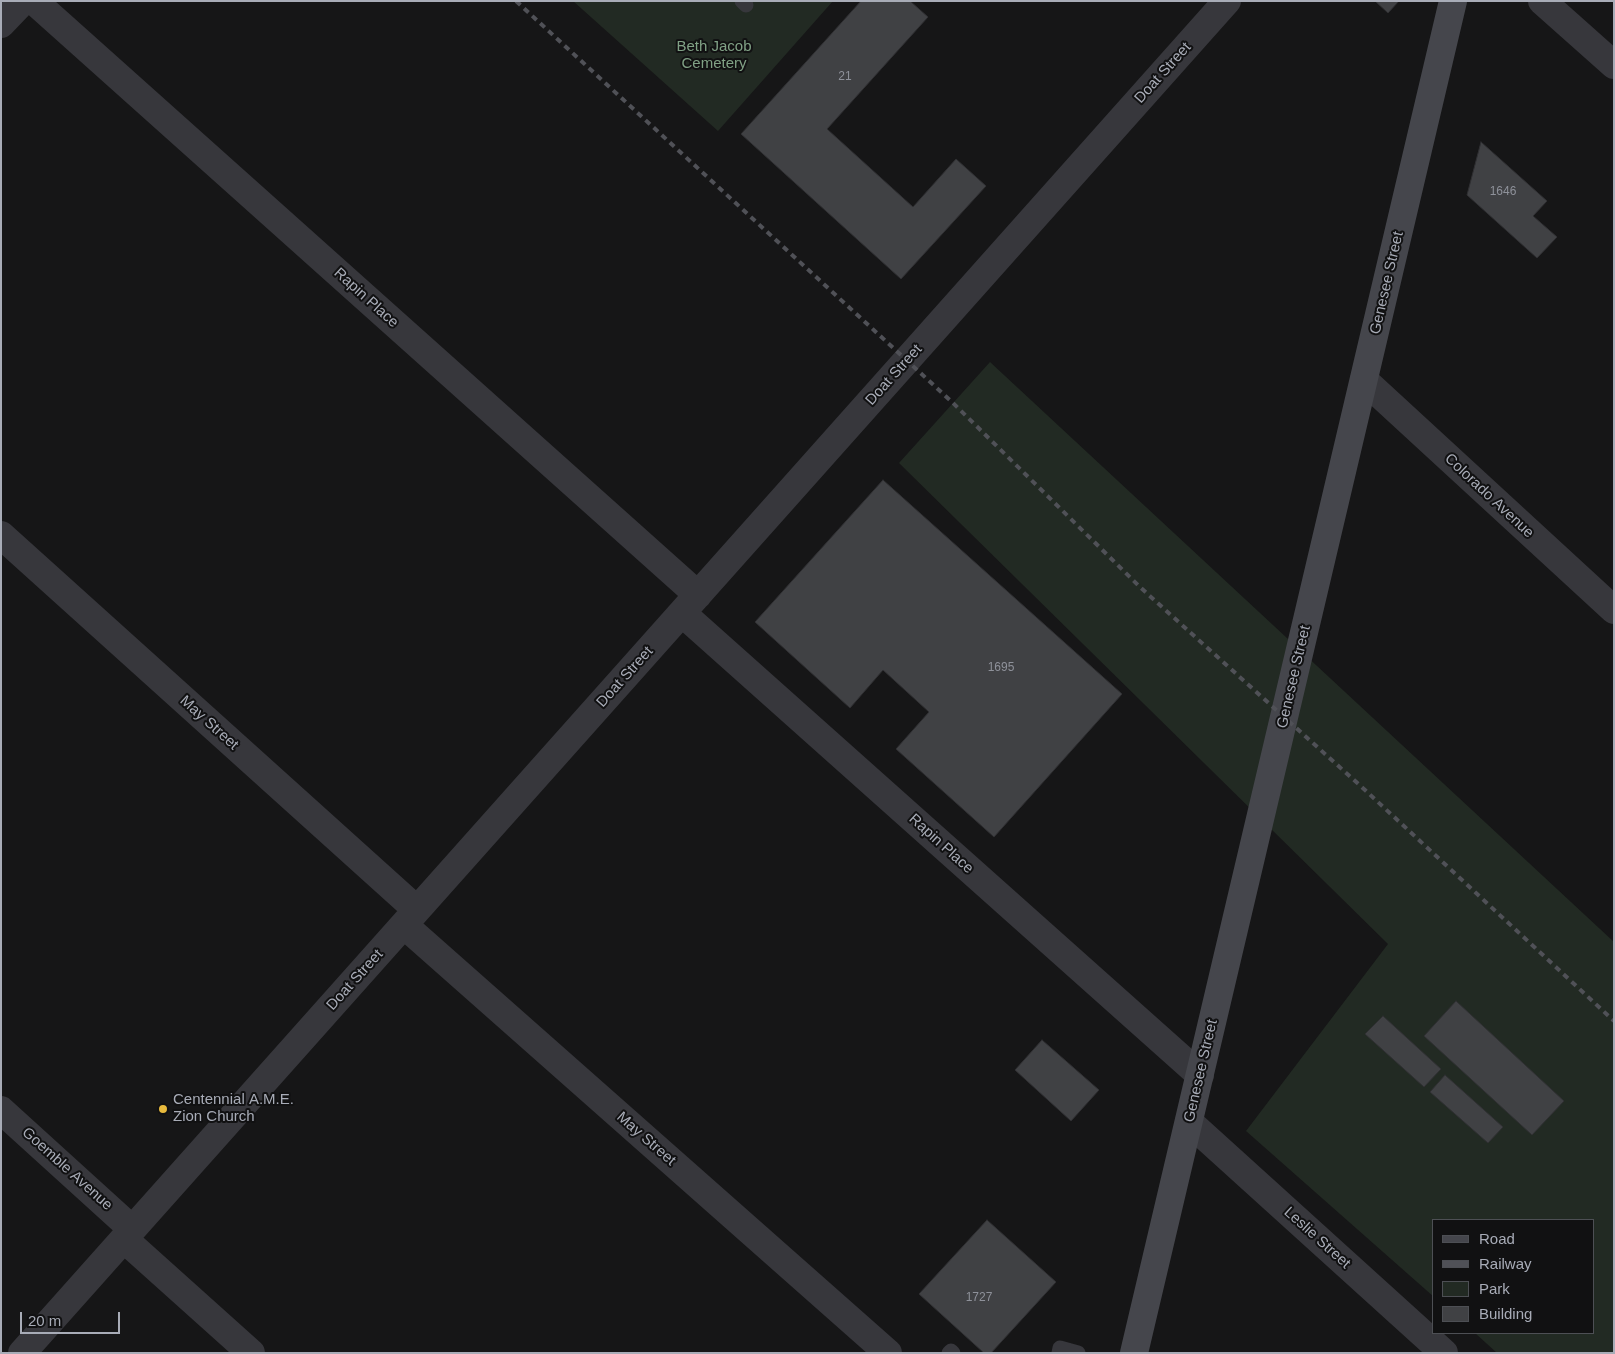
<!DOCTYPE html>
<style>
body{margin:0}
#map{position:relative;width:1615px;height:1354px;overflow:hidden;background:#161617;font-family:Arial,sans-serif}
canvas{display:block}
.frame{position:absolute;inset:0;border:2px solid #a8acb7;pointer-events:none}
.legend{position:absolute;left:1432px;top:1219px;width:162px;height:115px;box-sizing:border-box;background:#111112;border:1px solid #4d4f54;margin:0;padding:6px 9px;list-style:none;font-size:15px;color:#a8acb7}
.legend li{display:flex;align-items:center;gap:10px;height:25px}
.legend b{width:25px;border:1px solid #4d4f54}
.scale{position:absolute;left:20px;top:1312px;width:100px;height:22px;box-sizing:border-box;border:2px solid #a8acb7;border-top:0;padding-left:6px;font-size:15px;line-height:18px;white-space:nowrap;color:#a8acb7;-webkit-text-stroke:4px #111112;paint-order:stroke}
</style>
<div id="map">
<canvas width="1615" height="1354"></canvas>
<div class="frame"></div>
<ul class="legend">
<li><b style="height:6px;background:#45464c"></b>Road</li>
<li><b style="height:6px;background:#505157"></b>Railway</li>
<li><b style="height:14px;background:#222a23"></b>Park</li>
<li><b style="height:14px;background:#404144"></b>Building</li>
</ul>
<div class="scale">20 m</div>
</div>
<script>
const ctx = document.querySelector('canvas').getContext('2d');
ctx.lineJoin = 'round';
function fill(path, color) {
  ctx.fillStyle = color;
  ctx.fill(path, 'evenodd');
}
function poly(rows) {
  const path = new Path2D();
  for (const r of rows) {
    path.moveTo(r[0], r[1]);
    for (let i = 2; i < r.length; i += 2) path.lineTo(r[i], r[i + 1]);
  }
  return path;
}
function stroke(path, color, width, dash) {
  ctx.strokeStyle = color;
  ctx.lineWidth = width;
  ctx.lineCap = dash ? 'butt' : 'round';
  ctx.setLineDash(dash || []);
  ctx.stroke(path);
}
function label(font, color, halo, rows, align = 'center') {
  ctx.font = font + ' Arial,sans-serif';
  ctx.lineWidth = 4;
  ctx.setLineDash([]);
  ctx.textBaseline = 'middle';
  ctx.strokeStyle = halo;
  ctx.fillStyle = color;
  for (const [text, x, y, turn = 0] of rows) {
    ctx.save();
    ctx.translate(x, y);
    ctx.rotate((+turn || 0) * Math.PI / 180);
    ctx.textAlign = isNaN(turn) ? turn : align;
    if (halo) ctx.strokeText(text, 0, 0);
    ctx.fillText(text, 0, 0);
    ctx.restore();
  }
}
const green = poly([
 [573,1,833,1,718,131],
 [990,362,1614,942,1614,1353,1497,1353,1475,1333,1594,1333,1594,1220,1434,1220,1434,1297,1246,1131,1388,944,899,463]
]);
const building = poly([
 [861,1,910,1,928,17,827,129,913,207,956,159,986,186,901,279,741,134,861,1],
 [1375,1,1399,1,1388,13,1375,1],
 [1481,142,1547,201,1533,216,1557,237,1537,258,1467,195,1481,142],
 [883,480,1122,694,994,837,896,749,929,712,883,670,850,708,755,622,883,480],
 [1456,1001,1564,1101,1532,1135,1424,1036,1456,1001],
 [1383,1016,1441,1069,1424,1087,1365,1034,1383,1016],
 [1042,1040,1099,1090,1071,1121,1015,1070,1042,1040],
 [1445,1075,1503,1127,1488,1143,1430,1092,1445,1075],
 [987,1220,1056,1282,991,1353,984,1353,919,1294,987,1220]
]);
const lane = poly([
 [742,1,746,5],
 [949,1353,951,1351,953,1353],
 [1059,1353,1060,1348,1078,1353]
]);
const street = poly([
 [34,1,698,595],
 [1542,1,1614,65],
 [1,24,23,1],
 [1364,380,1614,610],
 [1,535,417,910],
 [682,613,1200,1075],
 [404,925,888,1353],
 [1,1110,132,1229],
 [1189,1122,1444,1353],
 [124,1239,251,1353],
 [22,1353,1227,1]
]);
const secondary = poly([
 [1134,1353,1453,1]
]);
const rail = poly([
 [516,1,952,402,1141,588,1365,790,1614,1021]
]);
const markers = [
 [163,1109,5,"#e8ba3d"]
];
const numberNames = [
 ["21",845,77],
 ["1646",1503,192],
 ["1695",1001,668],
 ["1727",979,1298]
];
const parkNames = [
 ["Beth Jacob",714,47],
 ["Cemetery",714,64]
];
const streetNames = [
 ["Doat Street",1163,73,-48],
 ["Genesee Street",1387,283,-77],
 ["Rapin Place",366,298,42],
 ["Doat Street",894,375,-48],
 ["Colorado Avenue",1489,496,43],
 ["Doat Street",625,677,-48],
 ["Genesee Street",1294,677,-77],
 ["May Street",209,723,42],
 ["Rapin Place",941,844,42],
 ["Doat Street",355,980,-48],
 ["Genesee Street",1201,1071,-77],
 ["May Street",646,1139,41],
 ["Goemble Avenue",67,1169,42],
 ["Leslie Street",1317,1238,42]
];
const poiNames = [
 ["Centennial A.M.E.",173,1100],
 ["Zion Church",173,1117]
];
fill(green, '#222a23');
fill(building, '#404144');
stroke(building, '#303033', 1);
stroke(lane, '#37373c', 15);
stroke(street, '#37373c', 28);
stroke(secondary, '#45464c', 28);
stroke(rail, '#505157', 4, [6, 5]);
for (const [x, y, r, color] of markers) {
  const dot = new Path2D();
  dot.arc(x, y, r, 0, 2 * Math.PI);
  ctx.fillStyle = color;
  ctx.fill(dot);
  stroke(dot, '#111112', 2);
}
label('12px', '#8e919a', null, numberNames);
label('15px', '#80a185', '#111112', parkNames);
label('15px', '#a8acb7', '#111112', streetNames);
label('15px', '#a8acb7', '#111112', poiNames, 'left');
</script>
